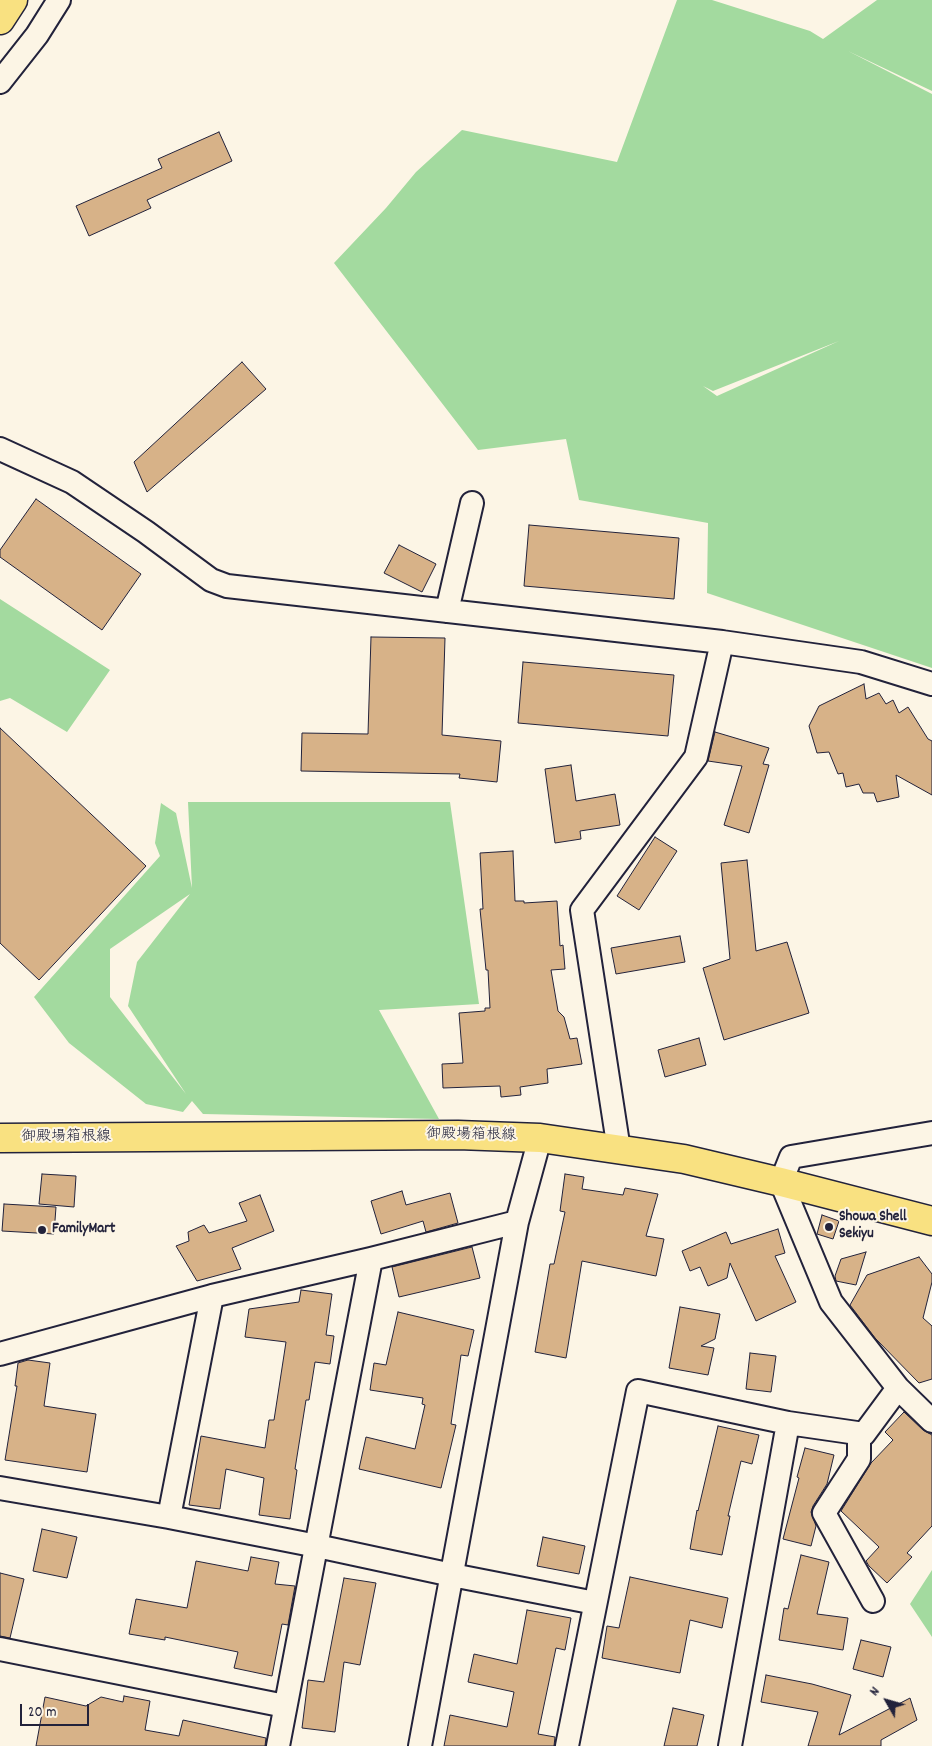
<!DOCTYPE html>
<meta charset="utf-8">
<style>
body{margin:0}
#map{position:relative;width:932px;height:1746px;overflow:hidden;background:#fcf5e5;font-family:Dekko,sans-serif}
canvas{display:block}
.north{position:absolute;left:862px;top:1676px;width:50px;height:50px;-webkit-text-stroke:4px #fcf5e5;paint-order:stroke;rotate:308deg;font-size:14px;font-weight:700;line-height:20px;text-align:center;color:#22223b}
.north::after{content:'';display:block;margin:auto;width:18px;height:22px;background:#22223b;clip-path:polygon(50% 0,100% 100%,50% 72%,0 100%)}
.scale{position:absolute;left:20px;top:1704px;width:69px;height:22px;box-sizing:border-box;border:2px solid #22223b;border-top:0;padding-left:6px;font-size:15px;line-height:18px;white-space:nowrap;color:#22223b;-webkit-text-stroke:4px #fcf5e5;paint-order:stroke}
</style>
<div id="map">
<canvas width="932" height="1746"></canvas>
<div class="north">N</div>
<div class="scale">20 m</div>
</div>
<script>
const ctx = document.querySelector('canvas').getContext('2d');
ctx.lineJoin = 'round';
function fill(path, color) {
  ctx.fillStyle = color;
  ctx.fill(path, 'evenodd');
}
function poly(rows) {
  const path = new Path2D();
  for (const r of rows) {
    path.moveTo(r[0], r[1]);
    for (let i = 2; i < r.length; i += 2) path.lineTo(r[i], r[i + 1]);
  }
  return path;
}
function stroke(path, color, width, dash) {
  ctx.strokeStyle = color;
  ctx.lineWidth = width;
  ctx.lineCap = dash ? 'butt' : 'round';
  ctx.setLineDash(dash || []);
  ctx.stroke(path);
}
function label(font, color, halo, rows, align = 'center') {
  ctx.font = font + ' Dekko,"Klee One",sans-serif';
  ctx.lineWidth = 4;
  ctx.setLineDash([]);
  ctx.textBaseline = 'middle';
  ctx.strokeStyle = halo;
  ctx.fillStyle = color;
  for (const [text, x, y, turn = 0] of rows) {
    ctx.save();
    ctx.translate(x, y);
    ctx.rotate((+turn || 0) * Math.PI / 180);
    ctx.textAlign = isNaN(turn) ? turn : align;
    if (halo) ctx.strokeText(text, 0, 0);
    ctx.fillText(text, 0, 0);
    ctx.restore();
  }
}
const green = poly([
 [677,0,712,0,810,31,823,39,877,0,932,0,932,91,848,51,932,94,932,668,707,593,708,523,579,500,566,439,478,450,334,263,386,208,416,172,462,130,617,162],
 [839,341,717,396,703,386,713,391],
 [0,599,110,670,67,732,10,698,0,701],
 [188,802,450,802,479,1004,379,1010,439,1119,203,1114,192,1101,183,1112,146,1104,69,1043,34,997,160,856,155,843,161,803,176,813,192,888],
 [190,894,137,962,128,1006,186,1094,110,997,110,949],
 [932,1570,932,1637,910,1604]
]);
const building = poly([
 [219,132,232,161,147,200,151,208,89,236,76,206,162,168,158,159,219,132],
 [242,362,266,389,147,492,134,462,242,362],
 [36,499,141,574,102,630,0,557,0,550,36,499],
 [529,525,679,538,674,599,524,586,529,525],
 [399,545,436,564,422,592,384,573,399,545],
 [371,637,445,638,442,735,501,741,497,782,459,778,460,774,301,771,302,733,368,734,371,637],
 [523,662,674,675,668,736,518,723,523,662],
 [864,684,866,699,879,693,886,704,893,700,899,713,908,707,928,739,932,741,932,795,896,775,899,797,877,802,874,793,863,793,859,784,846,787,843,773,838,774,829,752,817,753,809,726,819,706,864,684],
 [0,728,146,866,39,980,0,943,0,728],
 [715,732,769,748,763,764,769,765,749,833,724,825,742,766,708,761,715,732],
 [571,765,576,801,615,794,620,825,580,831,581,839,555,843,545,769,571,765],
 [655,837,677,851,639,910,617,896,655,837],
 [513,851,515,901,524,901,524,903,557,901,560,946,563,945,565,969,551,970,558,1011,564,1017,570,1039,577,1038,582,1064,547,1069,548,1083,520,1087,521,1095,501,1097,500,1086,443,1088,442,1064,463,1063,459,1013,485,1011,485,1008,490,1008,488,970,486,970,480,909,483,909,480,853,513,851],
 [747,860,756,951,787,942,809,1013,724,1040,703,968,730,959,721,863,747,860],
 [680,936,685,962,616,974,611,948,680,936],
 [699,1038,706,1065,665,1077,658,1050,699,1038],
 [42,1174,76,1176,74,1207,39,1204,42,1174],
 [565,1174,584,1177,582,1189,623,1195,625,1188,658,1194,646,1236,664,1239,656,1276,582,1261,566,1358,535,1352,550,1264,554,1264,565,1212,560,1211,565,1174],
 [402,1191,406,1205,450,1193,458,1223,426,1232,423,1221,381,1234,371,1201,402,1191],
 [260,1195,274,1231,232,1248,241,1269,197,1281,176,1246,189,1241,188,1232,204,1225,209,1233,247,1221,239,1203,260,1195],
 [4,1204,56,1207,54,1234,2,1231,4,1204],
 [822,1215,839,1221,833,1239,817,1234,822,1215],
 [778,1229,785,1253,775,1256,796,1302,756,1321,730,1263,727,1278,708,1286,700,1267,690,1271,682,1251,726,1232,731,1244,778,1229],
 [472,1247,480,1278,399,1297,392,1267,472,1247],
 [866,1252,856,1285,836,1281,835,1276,841,1259,866,1252],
 [919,1257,932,1274,932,1282,923,1318,932,1326,932,1379,919,1383,875,1338,850,1305,867,1275,919,1257],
 [301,1290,332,1294,326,1335,334,1336,330,1364,315,1362,309,1400,306,1400,295,1469,297,1470,290,1519,259,1515,264,1478,226,1469,220,1509,189,1505,201,1436,265,1448,269,1420,274,1420,286,1342,245,1337,249,1309,299,1302,301,1290],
 [680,1307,720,1314,715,1339,701,1346,714,1348,708,1375,669,1368,680,1307],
 [398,1312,474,1330,468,1356,461,1355,451,1424,456,1425,441,1488,359,1469,366,1437,415,1449,425,1405,422,1404,423,1398,370,1390,374,1363,386,1365,398,1312],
 [750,1353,776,1356,771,1392,746,1389,750,1353],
 [28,1360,50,1363,44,1406,96,1414,87,1472,5,1460,17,1386,15,1386,18,1363,28,1360],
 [904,1412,923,1430,932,1435,932,1526,907,1553,912,1557,887,1583,869,1566,866,1561,879,1547,841,1511,871,1463,893,1440,885,1432,904,1412],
 [718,1426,759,1435,752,1464,741,1461,728,1516,730,1516,722,1555,690,1549,697,1510,698,1511,718,1426],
 [805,1448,834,1455,827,1484,813,1506,811,1512,816,1526,811,1546,783,1539,799,1478,797,1477,805,1448],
 [42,1529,77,1537,67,1578,33,1571,42,1529],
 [543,1537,585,1546,579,1574,537,1566,543,1537],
 [801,1555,829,1562,817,1614,848,1618,843,1650,779,1640,784,1608,788,1609,801,1555],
 [251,1557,279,1562,275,1584,295,1586,288,1625,282,1624,272,1676,234,1668,238,1652,165,1637,165,1640,129,1634,136,1599,187,1608,196,1561,248,1571,251,1557],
 [0,1573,24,1579,10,1638,0,1636,0,1573],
 [630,1577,728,1598,722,1628,690,1620,680,1673,602,1658,607,1626,619,1628,630,1577],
 [344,1578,376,1583,360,1665,344,1662,335,1732,302,1728,308,1680,324,1682,344,1578],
 [527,1610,571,1618,565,1650,556,1648,538,1734,555,1737,554,1746,444,1746,450,1715,507,1727,514,1692,468,1682,474,1654,517,1664,527,1610],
 [861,1640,891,1647,883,1677,853,1669,861,1640],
 [766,1675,812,1684,851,1695,839,1735,910,1698,917,1720,881,1740,881,1746,808,1746,818,1712,761,1702,766,1675],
 [124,1696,150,1701,145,1730,179,1736,183,1720,266,1738,265,1746,36,1746,45,1697,86,1706,101,1697,123,1702,124,1696],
 [673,1708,704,1715,697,1746,664,1746,673,1708]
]);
const minor = poly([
 [0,82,37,35,59,0],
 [0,449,72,482,146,532,211,580,227,586,722,642,861,662,932,684],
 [447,611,472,503],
 [932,1133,791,1157,781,1182,831,1302,898,1388,932,1421],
 [619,1150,582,910,696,757,722,642],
 [0,1354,212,1296,371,1259,517,1222],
 [859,1433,859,1459,824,1513,873,1601],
 [0,1488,169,1517,317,1546,452,1575,595,1603],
 [169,1517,212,1296],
 [0,1649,285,1706],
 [278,1746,371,1259],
 [420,1746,517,1222,540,1138],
 [567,1746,638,1391,788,1423,864,1434,898,1388],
 [730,1746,788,1423]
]);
const major = poly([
 [0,1138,458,1135,540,1138,684,1159,781,1182,932,1221]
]);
const highway = poly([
 [0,20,13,0]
]);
const markers = [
 [829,1227,5,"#22223b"],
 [42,1230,5,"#22223b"]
];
const streetNames = [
 ["御殿場箱根線",471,1136,1],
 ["御殿場箱根線",66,1138]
];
const poiNames = [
 ["Showa Shell",839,1218],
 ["Sekiyu",839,1235],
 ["FamilyMart",52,1230]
];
fill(green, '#a3da9f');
fill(building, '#d7b288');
stroke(building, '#22223b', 1);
stroke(minor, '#22223b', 26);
stroke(major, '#22223b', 31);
stroke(highway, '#22223b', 31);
stroke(minor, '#fcf5e5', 22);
stroke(major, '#f9e181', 28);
stroke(highway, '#f9e181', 28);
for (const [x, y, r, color] of markers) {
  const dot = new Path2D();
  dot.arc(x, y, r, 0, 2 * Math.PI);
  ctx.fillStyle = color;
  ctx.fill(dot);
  stroke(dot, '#fcf5e5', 2);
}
label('15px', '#22223b', '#fcf5e5', streetNames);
label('bold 15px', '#22223b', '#fcf5e5', poiNames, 'left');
</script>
